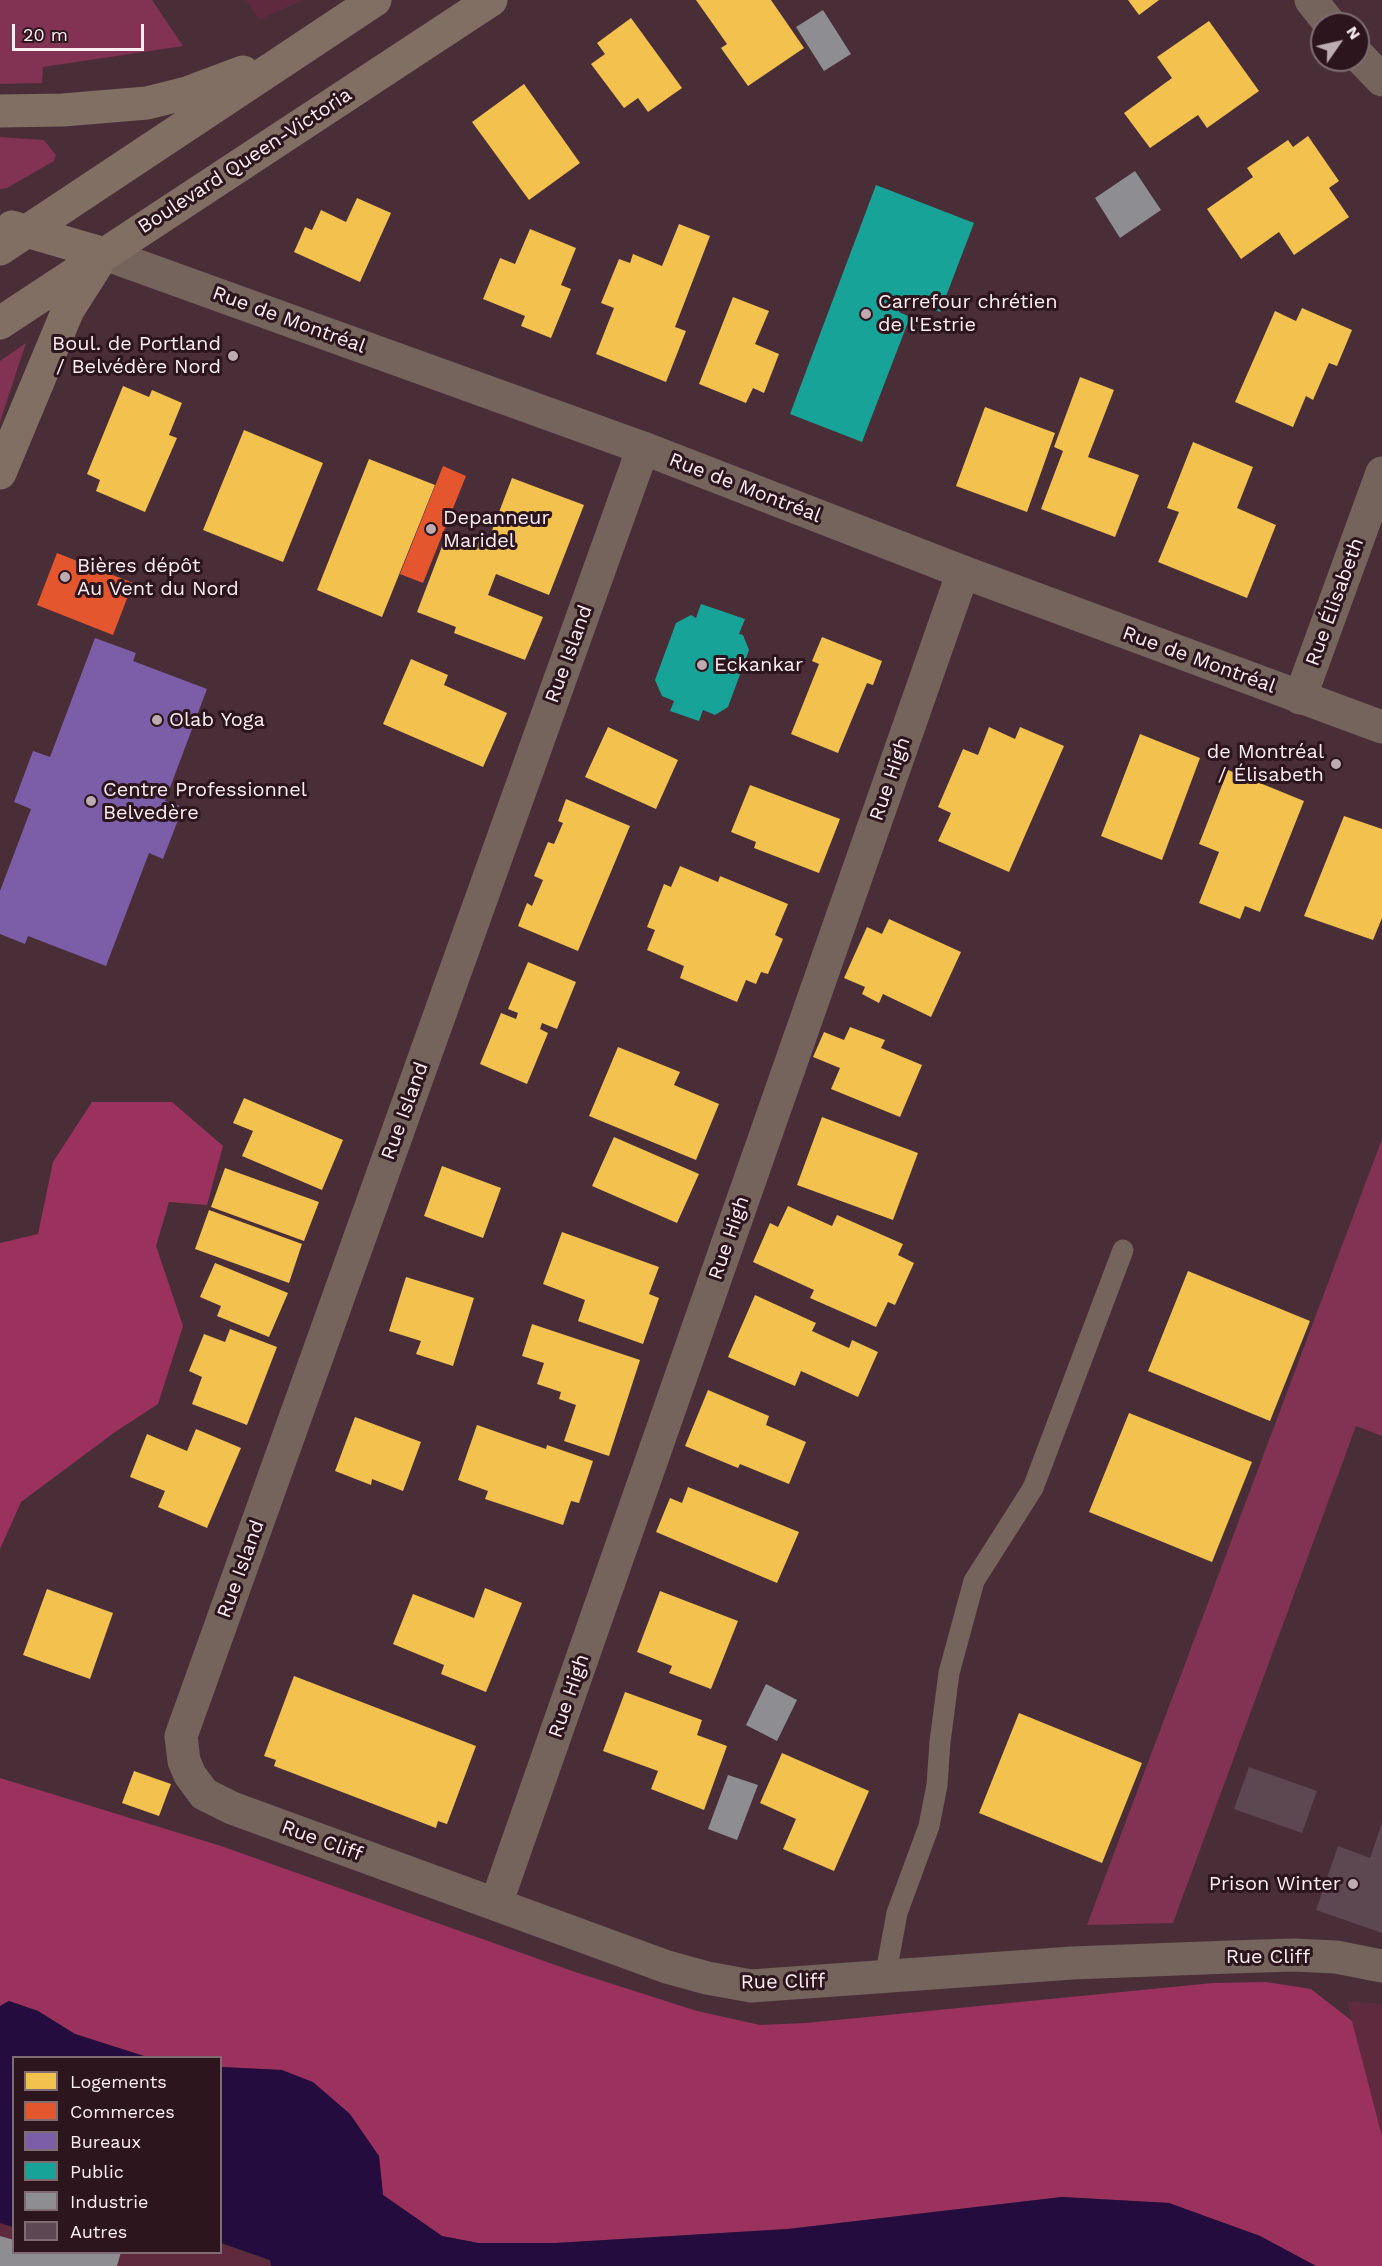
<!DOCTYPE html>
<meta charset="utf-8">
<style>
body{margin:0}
#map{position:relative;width:1382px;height:2266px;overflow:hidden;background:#492e38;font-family:"Work Sans",sans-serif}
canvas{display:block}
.legend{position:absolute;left:12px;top:2056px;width:210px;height:198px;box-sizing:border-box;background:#2c151d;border:2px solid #7f6c72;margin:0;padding:8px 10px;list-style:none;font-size:18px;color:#fceef2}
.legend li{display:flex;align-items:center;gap:12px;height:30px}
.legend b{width:30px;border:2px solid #7f6c72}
.north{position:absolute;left:1310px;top:12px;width:60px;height:60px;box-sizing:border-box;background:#2c151d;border:2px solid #7f6c72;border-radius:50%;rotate:56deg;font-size:16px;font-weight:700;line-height:24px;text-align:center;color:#fceef2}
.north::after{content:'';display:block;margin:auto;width:21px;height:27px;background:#bdabb1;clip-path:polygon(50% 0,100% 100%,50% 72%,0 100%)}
.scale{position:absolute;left:12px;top:24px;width:132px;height:27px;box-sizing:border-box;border:3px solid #fceef2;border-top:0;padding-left:8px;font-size:18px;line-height:21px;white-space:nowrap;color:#fceef2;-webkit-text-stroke:4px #2c151d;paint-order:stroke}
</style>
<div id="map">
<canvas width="1382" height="2266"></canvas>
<ul class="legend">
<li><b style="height:16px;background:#f2c14e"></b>Logements</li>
<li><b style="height:16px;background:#e4572e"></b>Commerces</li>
<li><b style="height:16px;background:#7b5ea7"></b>Bureaux</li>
<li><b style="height:16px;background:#17a398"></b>Public</li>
<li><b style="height:16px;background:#8d8d92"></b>Industrie</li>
<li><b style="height:16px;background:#5d4750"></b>Autres</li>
</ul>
<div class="north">N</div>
<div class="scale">20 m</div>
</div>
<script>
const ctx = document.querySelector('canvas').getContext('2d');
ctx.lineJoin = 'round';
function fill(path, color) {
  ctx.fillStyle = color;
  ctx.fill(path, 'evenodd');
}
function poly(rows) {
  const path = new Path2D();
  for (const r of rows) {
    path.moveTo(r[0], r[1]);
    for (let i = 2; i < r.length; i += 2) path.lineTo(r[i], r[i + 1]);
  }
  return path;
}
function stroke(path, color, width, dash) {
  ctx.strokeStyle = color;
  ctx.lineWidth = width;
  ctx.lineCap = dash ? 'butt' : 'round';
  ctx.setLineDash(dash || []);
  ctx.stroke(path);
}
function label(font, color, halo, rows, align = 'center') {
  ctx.font = font + ' "Work Sans",sans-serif';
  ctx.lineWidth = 6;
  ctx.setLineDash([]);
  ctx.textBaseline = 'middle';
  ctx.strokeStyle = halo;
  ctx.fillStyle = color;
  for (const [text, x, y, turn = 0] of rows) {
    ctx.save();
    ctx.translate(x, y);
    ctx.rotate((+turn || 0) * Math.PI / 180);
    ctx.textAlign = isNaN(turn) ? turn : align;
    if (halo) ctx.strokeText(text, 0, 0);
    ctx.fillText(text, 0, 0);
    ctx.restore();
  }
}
const built = poly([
 [246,0,303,0,259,20],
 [1347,2001,1382,2004,1382,2136,1352,2021],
 [0,2223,13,2227,14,2252,220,2252,221,2243,270,2261,271,2266,0,2266]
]);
const green = poly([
 [0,0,152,0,183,46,43,67,42,83,0,84],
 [0,137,44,140,56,155,54,161,7,188,0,189],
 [26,343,0,422,0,361],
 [1382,1139,1382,1436,1356,1426,1173,1923,1087,1925]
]);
const forest = poly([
 [92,1102,172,1102,223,1146,207,1205,169,1202,156,1246,183,1326,158,1404,115,1432,21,1502,0,1549,0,1243,38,1234,53,1162],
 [0,1778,221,1846,575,1972,697,2011,760,2025,806,2023,1213,1983,1266,1982,1311,1989,1352,2021,1382,2136,1382,2266,1316,2266,1260,2236,1169,2203,1062,2197,788,2229,556,2243,478,2243,442,2236,383,2195,379,2156,282,2070,221,2067,220,2058,147,2057,75,2034,38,2011,9,2001,0,2006]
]);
const water = poly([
 [9,2001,38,2011,75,2034,147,2057,14,2058,13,2227,0,2223,0,2006],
 [221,2067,282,2070,313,2082,350,2114,379,2156,383,2195,442,2236,478,2243,556,2243,788,2229,1062,2197,1169,2203,1260,2236,1316,2266,271,2266,270,2260,221,2243]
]);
const homes = poly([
 [696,0,771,0,804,48,748,86,721,48,727,44],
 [1128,0,1159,0,1139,15],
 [631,18,682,88,648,112,638,98,624,108,591,64,605,54,597,43],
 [1209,21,1259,91,1207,128,1198,115,1150,148,1124,113,1172,78,1157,57],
 [524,84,580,163,529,200,472,122],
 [1308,136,1339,181,1329,188,1349,217,1294,255,1279,232,1241,259,1207,209,1253,177,1247,168,1288,140,1293,147],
 [357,198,391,213,360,282,294,252,305,227,312,230,321,210,346,222],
 [679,224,710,236,675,327,686,331,666,382,596,354,614,308,601,303,619,259,630,263,633,254,662,266],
 [530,229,576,248,561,285,571,289,551,338,521,326,525,316,483,299,500,258,515,264],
 [733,297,769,311,755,344,779,354,764,393,753,388,746,403,699,384],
 [1302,308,1352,330,1337,366,1329,363,1313,400,1306,396,1293,427,1235,402,1275,311,1296,321],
 [1080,377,1114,390,1088,457,1139,475,1115,537,1041,509,1063,451,1054,447],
 [123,386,149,397,152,390,182,403,169,435,177,438,145,512,96,491,100,480,87,474],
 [985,407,1055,433,1027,512,956,486],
 [244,430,323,463,283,562,203,530],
 [1193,442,1253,467,1237,508,1276,525,1247,598,1158,562,1179,512,1167,508],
 [369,459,435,485,382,617,317,590],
 [512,478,584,505,549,595,496,574,488,595,543,617,525,660,454,633,456,627,417,612,446,536,476,548,480,538,488,541],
 [822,637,882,661,873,685,867,683,838,753,791,734,819,664,812,661],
 [411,659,448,675,444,685,507,713,483,767,383,724],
 [608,727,678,760,656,809,585,777],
 [989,727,1015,739,1020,727,1064,746,1009,872,938,841,951,813,938,807,963,749,978,755],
 [1140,734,1200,758,1162,860,1101,836],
 [1228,770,1304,801,1260,912,1245,906,1240,919,1199,903,1219,852,1199,844],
 [750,785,840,819,819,873,754,848,756,842,731,832],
 [566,799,630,826,578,951,518,926,527,903,532,906,543,880,534,876,548,842,554,844,563,823,558,821],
 [1344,816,1382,829,1382,918,1373,940,1304,916],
 [680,866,718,882,720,876,788,904,775,935,783,939,768,974,761,972,756,984,746,980,737,1002,680,978,684,966,647,950,655,930,647,927,664,884,671,887],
 [889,919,961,952,931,1017,883,994,879,1003,862,994,865,987,844,978,867,927,882,934],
 [528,962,576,982,557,1029,542,1023,540,1029,548,1033,527,1084,480,1064,501,1013,516,1019,518,1013,508,1009],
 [850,1027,885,1040,881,1048,922,1065,900,1117,831,1089,840,1068,813,1057,824,1032,844,1040],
 [618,1047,680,1072,674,1085,719,1104,696,1160,589,1116],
 [244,1098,343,1140,322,1190,242,1156,253,1131,233,1123],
 [822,1117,918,1153,893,1220,797,1185],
 [614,1137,699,1174,677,1223,592,1186],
 [442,1166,501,1188,483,1238,424,1216],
 [225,1168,319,1202,304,1241,211,1207],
 [788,1206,832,1226,837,1215,903,1244,898,1255,914,1263,895,1305,888,1302,876,1327,810,1298,814,1290,753,1262,770,1223,778,1227],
 [209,1210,302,1244,289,1283,195,1249],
 [562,1232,659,1267,649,1294,659,1298,643,1344,578,1321,585,1300,543,1284],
 [215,1263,288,1293,269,1337,217,1316,221,1306,200,1297],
 [1188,1271,1310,1321,1270,1421,1148,1371],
 [406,1277,474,1298,453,1366,416,1354,421,1341,389,1331],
 [755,1295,816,1323,812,1331,849,1348,852,1340,878,1352,858,1397,801,1371,795,1386,728,1357],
 [532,1324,640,1360,609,1456,564,1441,576,1405,559,1399,561,1392,537,1384,544,1363,522,1356],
 [230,1329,277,1347,247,1425,192,1404,202,1377,189,1371,204,1334,225,1342],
 [708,1390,769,1416,766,1425,806,1442,789,1484,740,1464,738,1468,685,1446],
 [1129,1413,1252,1462,1212,1562,1089,1512],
 [355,1417,421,1442,403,1491,372,1479,371,1485,335,1471],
 [477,1425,546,1449,547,1445,593,1461,579,1503,571,1501,563,1525,485,1499,488,1491,458,1480],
 [196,1429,241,1448,207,1528,158,1507,165,1491,130,1477,147,1434,187,1451],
 [688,1487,799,1532,777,1583,656,1532,670,1498,682,1503],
 [485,1588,522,1603,486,1692,441,1674,444,1665,393,1644,413,1594,474,1618],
 [47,1589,113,1613,90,1679,23,1655],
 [660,1591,738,1621,711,1689,669,1673,672,1666,637,1652],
 [294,1676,476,1746,447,1824,438,1821,436,1828,274,1766,276,1760,264,1756],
 [625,1692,702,1720,697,1735,727,1746,704,1810,651,1789,658,1771,603,1751],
 [1019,1713,1142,1763,1102,1863,979,1813],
 [782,1753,869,1791,834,1871,783,1849,796,1819,760,1803],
 [134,1771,171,1784,159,1816,122,1803]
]);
const shops = poly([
 [443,466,466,476,423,583,400,574],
 [57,553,133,583,113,635,37,605]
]);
const offices = poly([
 [95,638,136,653,133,661,207,689,165,801,183,807,163,859,149,853,106,966,28,936,25,944,0,934,0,891,31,809,14,802,33,751,50,757]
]);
const public = poly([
 [876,185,974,223,940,312,904,298,899,312,910,317,862,442,790,414],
 [701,604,745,619,739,634,743,635,749,650,728,707,715,715,703,710,699,721,670,711,674,701,662,696,655,680,676,623,691,615,696,618]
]);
const industry = poly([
 [823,10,851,54,824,71,796,27],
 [1135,171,1161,210,1120,238,1095,198],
 [766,1684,797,1700,777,1741,746,1725],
 [728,1775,758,1785,737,1840,708,1829],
 [0,2236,14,2240,14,2252,121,2252,117,2266,0,2266]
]);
const building = poly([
 [1249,1767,1317,1791,1302,1833,1234,1809],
 [1382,1823,1382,1933,1316,1910,1338,1846,1370,1858]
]);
const service = poly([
 [885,1978,897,1913,929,1826,937,1785,940,1742,949,1673,974,1581,1033,1488,1123,1250]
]);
const minor = poly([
 [643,448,181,1736,184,1761,190,1775,204,1794,232,1808,667,1967,707,1978,751,1986,1072,1963,1230,1957,1294,1955,1336,1957,1382,1966],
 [1300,698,1382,473],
 [496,1904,963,572]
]);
const tertiary = poly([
 [1311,0,1330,24],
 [1358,55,1382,80],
 [105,254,643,448,963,572,1382,727]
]);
const secondary = poly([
 [0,111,63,110,147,103,187,93,243,72],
 [12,227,105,254],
 [0,249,375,0],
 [0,323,491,0],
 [0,473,68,310,96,266]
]);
const markers = [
 [866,314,6,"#bdabb1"],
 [233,356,6,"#bdabb1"],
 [431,529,6,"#bdabb1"],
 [65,577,6,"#bdabb1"],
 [702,665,6,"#bdabb1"],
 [157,720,6,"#bdabb1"],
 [1336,764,6,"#bdabb1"],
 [91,801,6,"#bdabb1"],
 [1353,1884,6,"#bdabb1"]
];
const streetNames = [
 ["Boulevard Queen-Victoria",245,161,-33],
 ["Rue de Montréal",289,320,20],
 ["Rue de Montréal",745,488,21],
 ["Rue Élisabeth",1335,602,-70],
 ["Rue Island",569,654,-70],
 ["Rue de Montréal",1199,660,20],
 ["Rue High",890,779,-71],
 ["Rue Island",405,1111,-70],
 ["Rue High",729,1238,-71],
 ["Rue Island",241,1569,-70],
 ["Rue High",569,1696,-71],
 ["Rue Cliff",322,1841,20],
 ["Rue Cliff",1268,1957],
 ["Rue Cliff",783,1982,-1]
];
const poiNames = [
 ["Carrefour chrétien",878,302],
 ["de l'Estrie",878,325],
 ["Boul. de Portland",221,344,"right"],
 ["/ Belvédère Nord",221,367,"right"],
 ["Depanneur",443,518],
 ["Maridel",443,541],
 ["Bières dépôt",77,566],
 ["Au Vent du Nord",77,589],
 ["Eckankar",714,665],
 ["Olab Yoga",169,720],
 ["de Montréal",1324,752,"right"],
 ["/ Élisabeth",1324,775,"right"],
 ["Centre Professionnel",103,790],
 ["Belvedère",103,813],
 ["Prison Winter",1341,1884,"right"]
];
fill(built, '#5f2a3e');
fill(green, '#823252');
fill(forest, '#9b325e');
fill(water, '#250c3e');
fill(homes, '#f2c14e');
fill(shops, '#e4572e');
fill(offices, '#7b5ea7');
fill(public, '#17a398');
fill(industry, '#8d8d92');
fill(building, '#5d4750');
stroke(service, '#75645c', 21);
stroke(minor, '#75645c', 33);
stroke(tertiary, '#75645c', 33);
stroke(secondary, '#826f64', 33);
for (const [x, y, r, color] of markers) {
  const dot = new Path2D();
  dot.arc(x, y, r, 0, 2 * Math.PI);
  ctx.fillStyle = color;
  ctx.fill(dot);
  stroke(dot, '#2c151d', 2);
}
label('20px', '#fceef2', '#2c151d', streetNames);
label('20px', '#fceef2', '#2c151d', poiNames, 'left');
</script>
